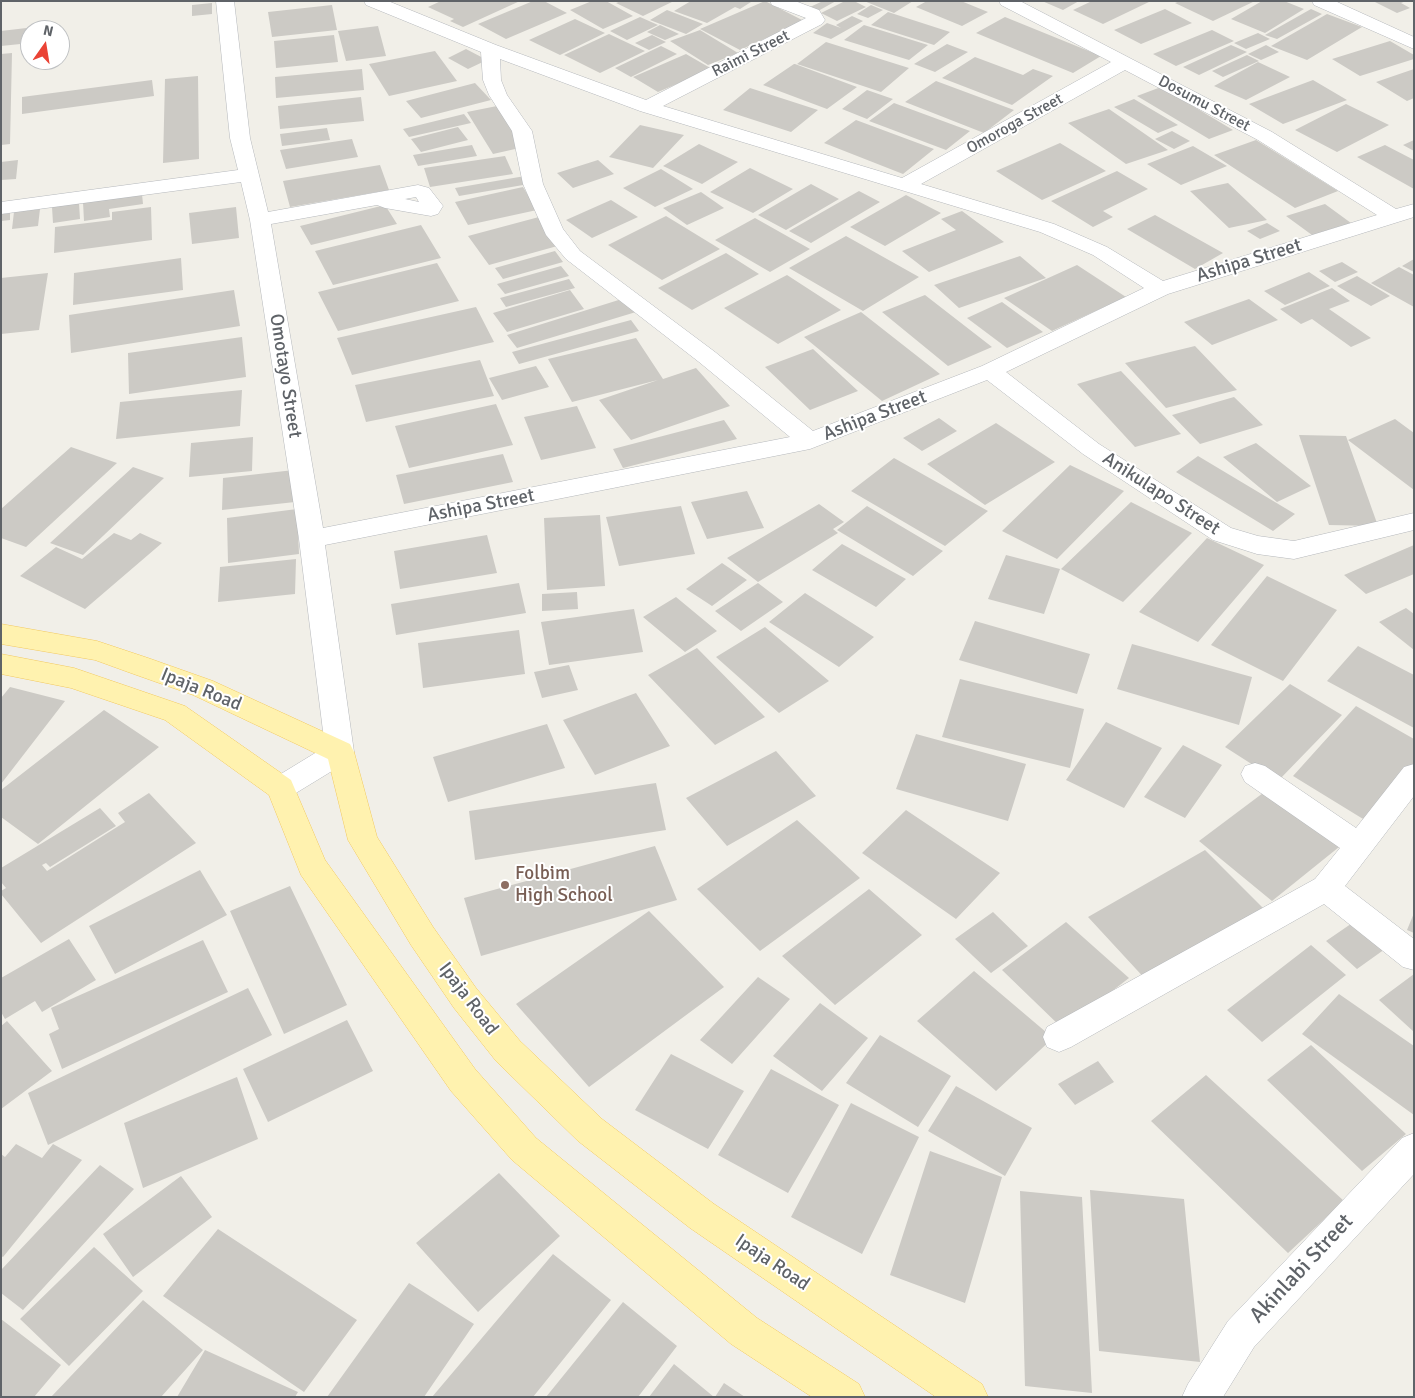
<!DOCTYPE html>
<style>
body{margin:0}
#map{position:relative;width:1415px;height:1398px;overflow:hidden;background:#f1efe8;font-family:Signika,sans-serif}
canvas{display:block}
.frame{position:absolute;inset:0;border:2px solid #5f6368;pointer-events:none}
.north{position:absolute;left:20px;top:20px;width:50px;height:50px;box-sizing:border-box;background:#fff;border:1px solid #bfc1c3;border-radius:50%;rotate:13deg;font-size:14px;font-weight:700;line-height:20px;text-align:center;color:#5f6368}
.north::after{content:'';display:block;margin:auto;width:18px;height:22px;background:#ea4335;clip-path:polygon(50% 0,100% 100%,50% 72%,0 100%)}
</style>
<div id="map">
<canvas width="1415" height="1398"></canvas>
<div class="frame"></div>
<div class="north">N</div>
</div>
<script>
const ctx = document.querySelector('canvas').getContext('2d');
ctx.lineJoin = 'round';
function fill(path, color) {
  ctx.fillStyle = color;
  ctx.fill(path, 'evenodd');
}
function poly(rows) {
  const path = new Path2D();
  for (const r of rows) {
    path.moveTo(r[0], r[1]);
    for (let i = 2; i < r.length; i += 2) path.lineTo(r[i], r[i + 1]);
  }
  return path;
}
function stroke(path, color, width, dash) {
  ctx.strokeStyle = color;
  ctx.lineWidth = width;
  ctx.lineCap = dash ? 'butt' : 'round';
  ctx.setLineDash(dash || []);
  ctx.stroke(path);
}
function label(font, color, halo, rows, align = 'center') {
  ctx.font = font + ' Signika,sans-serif';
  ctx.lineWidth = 4;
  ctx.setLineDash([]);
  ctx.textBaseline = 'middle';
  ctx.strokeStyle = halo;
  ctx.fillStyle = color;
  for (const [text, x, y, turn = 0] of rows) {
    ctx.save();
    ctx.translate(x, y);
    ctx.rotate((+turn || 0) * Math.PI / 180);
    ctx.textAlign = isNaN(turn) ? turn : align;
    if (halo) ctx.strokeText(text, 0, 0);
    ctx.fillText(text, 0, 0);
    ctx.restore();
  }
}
const building = poly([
 [441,1,520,1,463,27,450,21,454,19,428,7],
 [533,1,544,1,567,13,506,39,478,24],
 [592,1,606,1,633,16,603,29,570,10],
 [621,1,674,1,643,16,616,3],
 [691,1,749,1,751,2,740,9,735,7,707,23,674,11],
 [765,1,804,21,740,50,700,29],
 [823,1,836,1,818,11,810,7],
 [845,1,854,1,866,7,837,21,821,13],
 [864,1,913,1,894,13],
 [927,1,961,1,988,12,962,26,916,7],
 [1042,1,1079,1,1063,10],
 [1092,1,1151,1,1103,24,1073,10],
 [1180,1,1255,1,1213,21,1175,3],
 [1262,1,1284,1,1304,9,1265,33,1231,19],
 [1373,1,1406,1,1401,3,1410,8,1397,13],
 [212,3,212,14,192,16,192,5],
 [332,5,337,30,272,37,268,12],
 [871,5,883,10,868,18,857,14],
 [1165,9,1192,23,1141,44,1114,30],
 [1311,9,1322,14,1277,39,1265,35],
 [667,10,703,24,686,34,650,20],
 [888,12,950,32,934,45,871,25],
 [1327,14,1362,27,1307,60,1271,46],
 [852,16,863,21,831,39,813,33,827,23,841,28,836,25],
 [640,17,658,25,627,40,610,31],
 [1005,17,1101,56,1073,73,976,33],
 [575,19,605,33,560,55,529,40],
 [52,25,52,30,30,30,30,43,1,46,1,31],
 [660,25,679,34,665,40,647,32],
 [864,25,928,45,909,60,844,40],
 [378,26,386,56,346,61,338,31],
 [700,30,738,53,708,65,670,41],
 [1212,30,1234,41,1176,66,1153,54],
 [1258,33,1270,39,1246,49,1234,43],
 [609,34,645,51,600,73,564,55],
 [334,35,338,62,276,68,274,41],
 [652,35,666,42,649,50,635,43],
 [1390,41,1414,55,1414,59,1360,76,1332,59],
 [826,42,909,68,881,92,797,64],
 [947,44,968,52,935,72,914,64],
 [1231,45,1247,52,1199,75,1183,67],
 [1266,45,1279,52,1261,60,1248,54],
 [661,46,677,54,631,77,615,68],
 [466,49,487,60,468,69,448,58],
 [435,51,457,81,389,96,369,64],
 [12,53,10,144,1,145,1,54],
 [686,54,712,69,658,92,633,77],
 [1247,55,1259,61,1223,77,1212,71],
 [975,57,1023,75,1033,69,1053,76,1012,105,942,78],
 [1258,62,1290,77,1246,100,1214,86],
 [794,64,795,64,857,87,827,109,763,85],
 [362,69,364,90,276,98,275,77],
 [1414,69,1414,98,1407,101,1376,82],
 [198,76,199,159,163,163,165,79],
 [152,80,154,96,22,114,22,97],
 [1313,80,1347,100,1283,124,1249,104],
 [936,81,1014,110,984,133,905,102],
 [475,83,491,100,421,118,406,101],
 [1161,87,1233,130,1209,139,1137,96],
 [750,88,818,110,791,132,723,110],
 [867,90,893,99,867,119,842,109],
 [361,97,364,121,280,129,278,106],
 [1134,99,1178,125,1158,133,1114,107],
 [894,103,970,131,946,150,869,121],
 [1346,104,1389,125,1337,152,1295,130],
 [497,106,524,147,493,154,467,112],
 [1109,109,1168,150,1126,164,1068,123],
 [464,114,471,123,409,137,403,129],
 [856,120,934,149,903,174,824,143],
 [640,125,684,135,653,168,609,157],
 [458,127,468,140,421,152,411,139],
 [327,128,330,140,282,146,280,134],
 [1172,131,1190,141,1174,149,1155,139],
 [352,139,358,157,286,169,280,150],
 [1256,140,1338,191,1295,208,1214,155],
 [1414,140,1414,151,1403,145],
 [1060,143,1106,171,1042,200,996,171],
 [699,144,738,162,702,184,663,166],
 [472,145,477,156,418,166,413,155],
 [1385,145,1414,160,1414,189,1357,157],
 [1193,146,1227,166,1181,185,1147,164],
 [505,156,513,174,430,187,424,168],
 [18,160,16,179,1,180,1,162],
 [598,160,614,174,573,188,557,173],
 [380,165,389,190,290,207,283,181],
 [750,168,793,189,753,213,710,192],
 [661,169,693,189,655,207,623,188],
 [1117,171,1148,189,1103,211,1113,217,1093,227,1051,201],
 [525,176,529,184,459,196,455,188],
 [1228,183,1267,220,1229,228,1190,191],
 [811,184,839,199,786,230,758,215],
 [523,187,537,210,468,225,455,202],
 [859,191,880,202,811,243,789,231],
 [701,192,724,208,687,225,663,208],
 [142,194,143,204,109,209,110,217,84,221,83,202],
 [906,195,941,213,885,246,850,227],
 [611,200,638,217,592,238,566,220],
 [79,203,80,219,53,223,52,207],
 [1325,204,1351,223,1312,235,1286,216],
 [385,205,397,224,311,245,300,226],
 [151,207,152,240,54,253,55,227,112,220,112,212],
 [236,207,239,238,192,244,189,213],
 [40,209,38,226,12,229,14,212],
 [962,211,1004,242,929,272,902,251,956,230,941,219],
 [10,213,10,220,1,221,1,214],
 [1155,215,1223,253,1195,269,1127,229],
 [666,216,720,249,662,280,608,245],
 [539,217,561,245,489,265,468,236],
 [755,218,810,249,770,272,715,240],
 [1267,223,1280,231,1260,239,1247,231],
 [421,225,441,258,333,285,315,251],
 [846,236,919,277,863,311,789,268],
 [555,251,563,262,503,279,495,268],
 [726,253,759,274,692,310,658,288],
 [1020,256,1046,278,959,308,934,285],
 [181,258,183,290,73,305,74,273],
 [1414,259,1414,272,1402,266],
 [1342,262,1358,272,1335,282,1319,271],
 [437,263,459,301,338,331,318,292],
 [1077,265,1126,297,1052,331,1004,298],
 [561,266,569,276,505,294,497,284],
 [1399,267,1414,275,1414,307,1371,283],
 [1309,272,1330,286,1285,305,1264,291],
 [48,273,39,330,1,334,1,278],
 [787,275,841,310,778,344,724,308],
 [1357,276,1390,296,1371,306,1337,286],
 [569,279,575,288,506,307,500,298],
 [1332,288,1350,301,1329,309,1371,338,1351,347,1312,319,1301,324,1280,309],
 [234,290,240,326,71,353,69,315],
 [570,290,584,309,507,332,493,313],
 [925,295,992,347,948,366,882,312],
 [625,298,636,312,517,348,507,335],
 [1249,299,1278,320,1212,345,1184,322],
 [1002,302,1043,332,1007,348,967,318],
 [476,307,494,342,352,375,337,338],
 [861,312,940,374,882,401,804,337],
 [631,320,639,331,519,364,512,352],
 [242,337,246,377,129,394,128,353],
 [636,338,663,379,696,368,730,406,631,440,599,400,658,380,572,402,548,359],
 [1195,346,1237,390,1166,408,1125,363],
 [813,349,858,391,810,410,765,367],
 [480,360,494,396,366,422,355,385],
 [536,366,549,387,502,400,489,378],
 [1121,371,1181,434,1135,447,1077,384],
 [242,390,240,426,116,439,120,402],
 [1234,397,1263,425,1200,444,1172,415],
 [496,404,513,445,409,468,395,426],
 [577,406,596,448,541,460,524,417],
 [939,418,957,431,922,451,903,438],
 [1395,419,1414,433,1414,490,1348,440],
 [724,420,737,439,623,468,613,449],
 [996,423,1055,462,985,505,927,464],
 [1299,435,1346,436,1378,526,1329,525],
 [253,437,252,471,189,477,191,443],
 [1256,443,1311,486,1277,502,1223,457],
 [71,447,117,463,26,547,1,538,1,509],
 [503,454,513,482,404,504,396,475],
 [1198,456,1295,514,1273,531,1176,472],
 [894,458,988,511,945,546,851,491],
 [1070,465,1124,491,1057,559,1002,531],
 [133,467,164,478,83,555,50,543],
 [294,470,295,502,222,510,223,478],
 [747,491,764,528,707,539,691,502],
 [1131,502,1192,533,1123,602,1061,569],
 [819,504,844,522,833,529,838,533,758,582,727,558],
 [681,506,695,554,619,566,606,517],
 [867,506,943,551,913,576,837,530],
 [297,509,299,554,228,563,227,518],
 [600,515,605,586,547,590,544,518],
 [114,533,131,540,140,533,162,543,85,609,20,576,56,547,82,559],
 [487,535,497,573,400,589,394,551],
 [1207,538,1264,565,1198,642,1139,612],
 [842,544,906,579,876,607,812,570],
 [1414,545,1414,574,1366,594,1344,575],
 [1006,555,1060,569,1044,614,988,599],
 [296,559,295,594,218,602,220,567],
 [722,563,747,580,712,606,686,589],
 [1267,576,1337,610,1283,681,1211,645],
 [519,583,526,613,396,635,391,604],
 [758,583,783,602,741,631,715,611],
 [577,592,578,609,542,611,542,594],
 [805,593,874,637,839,667,769,622],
 [676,597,717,631,685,652,643,617],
 [1406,608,1414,614,1414,650,1379,622],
 [634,609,643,652,549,665,541,622],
 [975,621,1090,654,1077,694,959,660],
 [765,627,829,681,779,713,716,657],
 [519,630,525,674,423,688,418,643],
 [1132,644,1252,677,1239,725,1117,689],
 [1358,646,1414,675,1414,728,1327,681],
 [697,648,765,717,715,745,648,675],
 [569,665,578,690,542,698,534,672],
 [960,679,1084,709,1070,768,942,737],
 [1290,684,1342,715,1278,781,1225,747],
 [10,687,65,701,1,784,1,698],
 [636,693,670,746,595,775,563,720],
 [1356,706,1414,739,1414,769,1368,822,1293,776],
 [104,710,159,747,38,844,1,817,1,790],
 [1106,722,1162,748,1124,808,1066,780],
 [547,724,565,768,448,802,433,757],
 [916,734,1026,764,1008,821,896,789],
 [1183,745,1222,765,1185,818,1144,797],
 [776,751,816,796,727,846,686,798],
 [656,783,666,830,475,860,469,811],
 [1271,787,1344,843,1272,901,1199,841],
 [149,793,196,843,41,943,1,894,1,891,6,888,1,882,1,868,100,808,116,826,50,867,46,863,42,865,47,871,125,822,118,813],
 [906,810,1000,873,956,919,862,853],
 [797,820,860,878,760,951,697,889],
 [655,846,677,900,481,956,464,898],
 [1205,850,1266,911,1148,982,1088,917],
 [200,870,227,915,115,974,89,926],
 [290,886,347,1005,284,1034,230,911],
 [869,889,922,935,835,1005,782,956],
 [649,911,724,987,589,1087,516,1004],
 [993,912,1028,946,991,973,955,939],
 [1414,913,1414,933,1407,930],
 [1361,917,1392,944,1357,969,1326,941],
 [1066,922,1129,978,1063,1029,1002,970],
 [69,939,96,980,42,1012,35,1001,5,1019,1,1012,1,978],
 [203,940,228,992,62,1069,49,1034,59,1029,51,1008],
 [1311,945,1346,975,1262,1042,1227,1010],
 [974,971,1053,1038,996,1091,917,1021],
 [1414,974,1414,1032,1379,1000],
 [758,977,790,999,732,1064,700,1040],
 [248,988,272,1035,48,1145,28,1093],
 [1339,994,1414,1046,1414,1115,1302,1034],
 [820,1003,868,1038,822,1091,773,1056],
 [347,1020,373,1071,268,1122,243,1069],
 [7,1021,52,1071,1,1109,1,1026],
 [880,1035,951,1076,918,1127,846,1083],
 [1311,1045,1406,1134,1362,1171,1267,1080],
 [671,1054,744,1091,708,1149,635,1110],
 [1098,1061,1114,1082,1075,1105,1058,1084],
 [771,1069,839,1105,788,1193,718,1155],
 [1206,1075,1344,1201,1288,1253,1151,1121],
 [237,1077,258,1139,143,1188,124,1123],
 [956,1086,1032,1128,1005,1176,928,1131],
 [851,1103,919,1137,862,1254,791,1217],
 [16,1144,42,1158,53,1144,82,1160,3,1257,1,1256,1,1154,5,1157],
 [930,1151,1002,1177,965,1303,890,1275],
 [100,1165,134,1189,23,1310,1,1293,1,1270],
 [499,1173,560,1236,478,1312,416,1243],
 [181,1176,212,1217,133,1277,103,1234],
 [1090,1190,1184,1199,1200,1362,1099,1351],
 [1020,1191,1082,1197,1092,1393,1025,1386],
 [218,1229,357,1320,304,1392,163,1296],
 [94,1247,143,1291,69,1366,20,1319],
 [553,1254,611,1300,533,1397,432,1397],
 [409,1283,474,1324,424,1397,327,1397],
 [143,1300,203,1350,161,1397,51,1397],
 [623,1302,677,1346,638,1397,546,1397],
 [1,1319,61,1365,34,1397,1,1397],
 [205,1350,298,1392,295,1397,177,1397],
 [674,1364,714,1397,649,1397],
 [724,1383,745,1397,715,1397]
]);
const minor = poly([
 [216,1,234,1,250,138,268,212,418,185,429,188,443,206,438,214,431,216,385,208,377,205,271,224,323,528,790,437,699,362,566,259,546,235,523,184,512,131,489,95,483,80,481,52,366,5,364,1,388,1,496,45,646,100,806,18,772,5,770,1,795,1,819,10,825,20,822,24,663,106,902,178,1111,62,1001,5,999,1,1020,1,1272,132,1396,209,1414,204,1414,217,1168,294,1006,372,1099,444,1231,528,1258,536,1294,541,1414,513,1414,530,1294,559,1257,554,1213,540,1083,454,987,380,810,449,325,545,354,752,350,760,291,796,281,799,271,796,267,788,271,780,325,747,299,539,250,220,241,182,1,214,1,202,238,170,230,138,216,1],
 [500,59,640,111,1040,232,1093,255,1144,288,982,366,813,431,715,352,580,251,563,229,543,184,532,131,507,95,501,80,500,59],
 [1125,70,1258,140,1377,215,1163,281,1107,247,1054,224,921,184,1125,70],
 [416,197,419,202,405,199,416,197],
 [1312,1,1335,1,1414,37,1414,49,1314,5,1312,1],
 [1255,763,1265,766,1356,828,1404,767,1414,764,1414,796,1345,886,1414,939,1414,970,1403,967,1324,904,1071,1047,1059,1052,1047,1047,1043,1037,1047,1027,1315,879,1340,848,1245,782,1241,774,1245,766,1255,763],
 [1414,1133,1414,1174,1254,1347,1223,1397,1182,1397,1188,1384,1228,1321,1402,1138,1414,1133]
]);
const major = poly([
 [1,624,97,641,148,658,213,681,350,744,354,752,377,837,433,927,476,988,520,1041,602,1119,714,1204,982,1384,988,1397,936,1397,690,1228,578,1141,496,1061,454,1008,411,945,348,840,328,759,193,695,128,672,95,660,1,644,1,624],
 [1,654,74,668,185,706,291,780,325,860,475,1069,536,1138,757,1318,859,1384,865,1397,812,1397,731,1344,512,1160,451,1091,301,875,269,795,165,720,71,688,1,674,1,654]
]);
const markers = [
 [505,885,5,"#8d6e63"]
];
const farStreetnames = [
 ["Raimi Street",751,54,-27],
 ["Dosumu Street",1204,104,28],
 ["Omoroga Street",1015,124,-29]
];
const streetNames = [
 ["Ashipa Street",1249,261,-17],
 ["Omotayo Street",285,376,81],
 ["Ashipa Street",875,416,-21],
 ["Anikulapo Street",1161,494,33],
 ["Ashipa Street",481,506,-11],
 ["Ipaja Road",201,690,22],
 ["Ipaja Road",468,999,53],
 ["Ipaja Road",772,1263,34]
];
const educationNames = [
 ["Folbim",515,874],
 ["High School",515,896]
];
const nearStreetnames = [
 ["Akinlabi Street",1302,1269,-47]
];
fill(building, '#cccac5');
stroke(minor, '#b5b8bc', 1);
stroke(major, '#f2c960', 1);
fill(minor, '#fff');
fill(major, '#fff2af');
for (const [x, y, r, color] of markers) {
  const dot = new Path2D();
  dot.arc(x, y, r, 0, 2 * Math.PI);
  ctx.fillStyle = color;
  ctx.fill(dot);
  stroke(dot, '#fff', 2);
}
label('16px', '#5f6368', '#fff', farStreetnames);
label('19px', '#5f6368', '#fff', streetNames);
label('19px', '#785e54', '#fff', educationNames, 'left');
label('22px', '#5f6368', '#fff', nearStreetnames);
</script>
